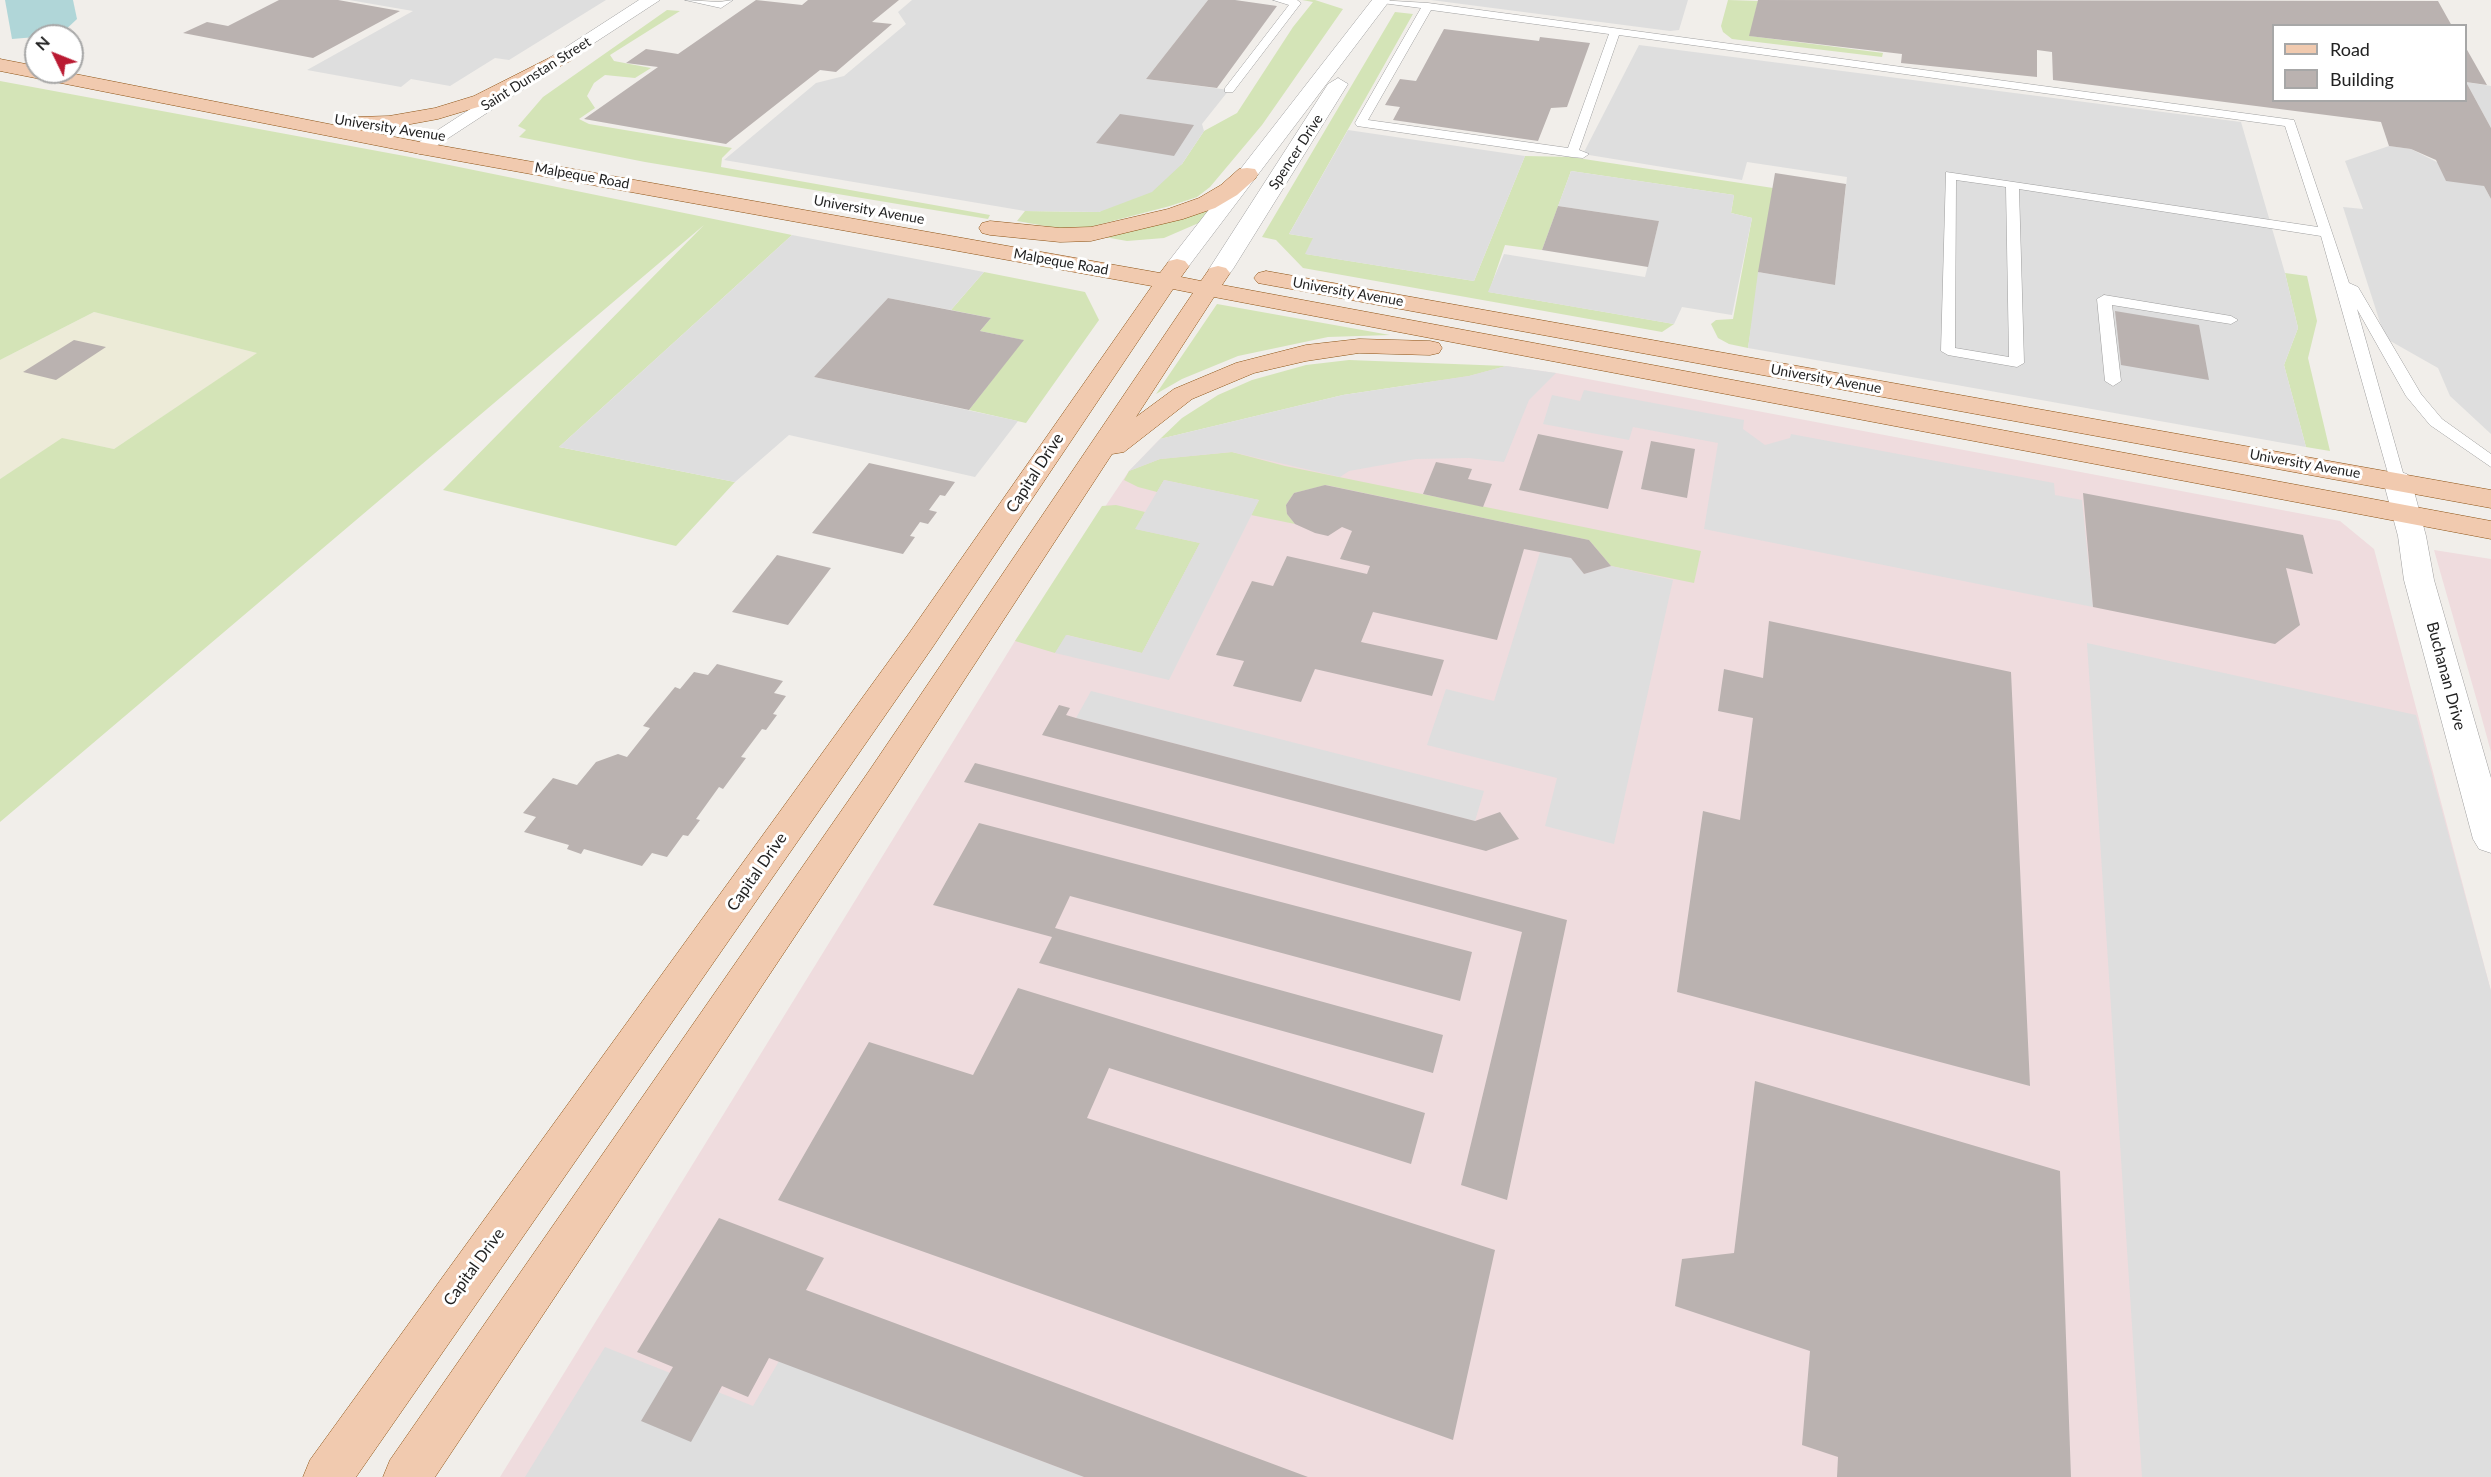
<!DOCTYPE html>
<style>
body{margin:0}
#map{position:relative;width:2491px;height:1477px;overflow:hidden;background:#f1eeea;font-family:Lato,sans-serif}
canvas{display:block}
.legend{position:absolute;left:2272px;top:24px;width:195px;height:78px;box-sizing:border-box;background:#fff;border:2px solid #a7a7a7;margin:0;padding:8px 10px;list-style:none;font-size:18px;color:#222}
.legend li{display:flex;align-items:center;gap:12px;height:30px}
.legend b{width:30px;border:2px solid #a7a7a7}
.north{position:absolute;left:24px;top:24px;width:60px;height:60px;box-sizing:border-box;background:#fff;border:2px solid #a7a7a7;border-radius:50%;rotate:313deg;font-size:16px;font-weight:700;line-height:24px;text-align:center;color:#222}
.north::after{content:'';display:block;margin:auto;width:21px;height:27px;background:#ba1a32;clip-path:polygon(50% 0,100% 100%,50% 72%,0 100%)}
</style>
<div id="map">
<canvas width="2491" height="1477"></canvas>
<ul class="legend">
<li><b style="height:8px;background:#f1caaf"></b>Road</li>
<li><b style="height:16px;background:#bab2b0"></b>Building</li>
</ul>
<div class="north">N</div>
</div>
<script>
const ctx = document.querySelector('canvas').getContext('2d');
ctx.lineJoin = 'round';
function fill(path, color) {
  ctx.fillStyle = color;
  ctx.fill(path, 'evenodd');
}
function poly(rows) {
  const path = new Path2D();
  for (const r of rows) {
    path.moveTo(r[0], r[1]);
    for (let i = 2; i < r.length; i += 2) path.lineTo(r[i], r[i + 1]);
  }
  return path;
}
function stroke(path, color, width, dash) {
  ctx.strokeStyle = color;
  ctx.lineWidth = width;
  ctx.lineCap = dash ? 'butt' : 'round';
  ctx.setLineDash(dash || []);
  ctx.stroke(path);
}
function label(font, color, halo, rows, align = 'center') {
  ctx.font = font + ' Lato,sans-serif';
  ctx.lineWidth = 6;
  ctx.setLineDash([]);
  ctx.textBaseline = 'middle';
  ctx.strokeStyle = halo;
  ctx.fillStyle = color;
  for (const [text, x, y, turn = 0] of rows) {
    ctx.save();
    ctx.translate(x, y);
    ctx.rotate((+turn || 0) * Math.PI / 180);
    ctx.textAlign = isNaN(turn) ? turn : align;
    if (halo) ctx.strokeText(text, 0, 0);
    ctx.fillText(text, 0, 0);
    ctx.restore();
  }
}
const commercial = poly([
 [1506,366,1556,373,2340,521,2374,549,2491,991,2491,1477,500,1477,1015,641,1129,471,1160,439],
 [2434,550,2491,559,2491,752,2479,708]
]);
const farmland = poly([
 [94,312,258,353,114,449,62,439,0,479,0,360]
]);
const grass = poly([
 [1302,0,1315,0,1343,9,1262,125,1210,187,1197,197,1170,206,1086,228,1062,229,1017,221,1025,211,1099,212,1182,164,1204,131,1237,113,1293,27,1313,2],
 [1728,0,1758,1,1750,36,1883,53,1882,57,1732,39,1723,32,1721,26],
 [667,10,680,11,610,55,614,61,651,68,635,78,605,75,594,83,587,96,595,108,579,119,589,124,732,148,722,158,721,167,990,215,988,219,645,162,519,137,526,130,518,126,543,97],
 [1395,12,1413,14,1289,234,1314,238,1306,254,1474,281,1525,156,1571,157,1773,188,1748,348,1729,344,1718,338,1711,324,1716,320,1733,319,1752,218,1731,213,1734,195,1571,171,1542,250,1505,245,1489,292,1674,324,1662,332,1303,268,1276,240,1262,237],
 [0,81,410,157,792,235,559,447,735,482,676,546,443,490,704,225,0,822,0,479,62,438,114,449,257,353,94,312,0,360],
 [1212,205,1201,222,1164,238,1127,241,1099,236],
 [984,272,1085,292,1099,320,1026,423,969,410,1023,340,980,331,991,318,951,310],
 [2285,273,2307,276,2317,321,2308,358,2330,451,2306,447,2284,365,2298,328],
 [1217,304,1390,335,1328,337,1238,356,1182,379,1156,394],
 [1349,360,1506,366,1469,376,1343,395,1160,439,1182,418,1218,395,1252,380,1306,365],
 [1232,452,1285,466,1701,551,1694,583,1611,566,1589,540,1326,485,1294,493,1286,505,1287,514,1295,524,1251,515,1259,500,1164,480,1157,492,1138,487,1124,480,1129,471,1160,459],
 [1116,505,1145,512,1136,529,1200,543,1142,653,1067,635,1055,653,1015,641,1102,506]
]);
const parking = poly([
 [349,0,606,0,509,60,495,58,450,86,411,79,401,87,307,70,413,11],
 [912,0,1208,0,1146,79,1229,90,1202,124,1204,131,1182,164,1152,192,1099,212,1025,211,724,160,816,83,844,76,906,24,898,12],
 [1431,0,1688,0,1679,30,1670,31],
 [1639,45,2241,122,2285,273,2298,328,2284,365,2306,447,1748,348,1758,272,1835,285,1847,177,1747,162,1742,180,1583,154],
 [2466,82,2491,86,2491,128],
 [1348,130,1525,156,1474,281,1305,254,1313,238,1289,234],
 [2389,146,2411,149,2484,186,2491,199,2491,434,2450,396,2438,368,2385,338,2343,207,2363,209,2345,161],
 [1571,171,1734,195,1731,213,1752,218,1732,315,1682,307,1674,324,1488,292,1504,254,1645,277,1659,221,1558,206],
 [792,235,984,272,951,310,888,298,814,377,1018,421,975,477,789,435,735,482,559,447],
 [1506,366,1556,373,1529,400,1504,462,1469,458,1416,459,1349,471,1340,477,1232,452,1160,459,1129,471,1160,439,1343,395,1469,376],
 [1584,390,1744,420,1743,429,1765,445,1790,438,1791,434,2054,483,2055,495,2082,500,2093,607,1704,529,1718,443,1633,427,1629,440,1543,424,1552,395,1580,401],
 [1164,480,1259,500,1169,680,1055,653,1066,635,1142,653,1200,543,1135,529],
 [1540,552,1571,558,1584,574,1611,566,1673,580,1614,844,1545,826,1557,778,1427,745,1446,689,1494,701],
 [2087,643,2416,715,2491,991,2491,1477,2142,1477],
 [1091,691,1484,791,1475,821,1076,718],
 [605,1347,753,1406,779,1361,1084,1477,525,1477]
]);
const water = poly([
 [5,0,73,0,77,19,60,35,12,39]
]);
const building = poly([
 [279,0,338,0,400,11,313,58,183,33,207,22,228,26],
 [756,0,802,5,808,0,899,0,872,22,892,24,836,72,820,70,726,144,584,119,658,67,626,63,646,49,678,54],
 [1208,0,1235,0,1277,6,1217,88,1146,79],
 [1758,0,2438,1,2452,26,2274,26,2274,100,2466,100,2466,82,2491,128,2491,199,2484,186,2446,181,2436,160,2411,149,2389,146,2381,122,2053,80,2052,52,2037,50,2037,77,1901,63,1902,54,1749,36],
 [1444,29,1539,41,1540,37,1590,43,1567,107,1551,108,1538,141,1393,120,1400,107,1385,105,1400,79,1416,81],
 [2466,48,2487,85,2466,82],
 [1120,114,1194,125,1174,156,1096,143],
 [1775,173,1846,184,1835,285,1758,272],
 [1558,206,1659,221,1648,267,1542,250],
 [888,298,991,318,980,331,1024,340,969,410,814,377],
 [2115,311,2199,325,2209,380,2121,365],
 [74,340,106,347,56,380,23,372],
 [1538,434,1623,451,1608,509,1519,490],
 [1651,441,1695,449,1687,498,1641,489],
 [1436,462,1472,469,1468,479,1492,484,1483,507,1423,494],
 [869,463,955,482,945,496,940,495,929,510,937,512,928,524,920,522,910,536,915,537,903,554,812,533],
 [1325,485,1589,540,1611,566,1584,574,1571,558,1524,549,1497,640,1373,612,1361,642,1444,660,1432,696,1315,669,1301,702,1233,686,1244,661,1216,655,1252,581,1273,586,1287,556,1367,574,1370,566,1340,559,1352,531,1342,527,1328,536,1315,533,1295,524,1287,514,1286,505,1294,493],
 [2083,493,2303,535,2313,574,2286,568,2300,625,2275,644,2093,607],
 [777,555,831,568,788,625,732,612],
 [1769,621,2011,672,2030,1086,1677,992,1703,811,1740,820,1753,718,1718,711,1724,669,1763,678],
 [717,664,783,681,774,693,786,696,773,714,777,715,766,730,762,729,741,757,746,758,723,789,719,787,696,819,700,820,688,836,683,835,667,857,652,853,642,866,584,849,581,854,567,849,569,845,524,832,536,817,523,813,553,778,577,785,596,762,618,754,627,757,650,728,643,726,675,687,680,689,694,672,708,675],
 [1059,705,1070,708,1066,715,1076,718,1475,821,1500,812,1519,839,1486,851,1042,735],
 [975,763,1567,920,1507,1200,1461,1185,1522,932,964,782],
 [979,823,1472,952,1460,1001,1070,896,1055,928,1443,1035,1433,1073,1039,963,1052,937,933,905],
 [1018,988,1425,1113,1411,1164,1109,1068,1087,1118,1495,1250,1453,1440,778,1200,869,1042,973,1075],
 [1755,1081,2060,1171,2071,1477,1837,1477,1838,1457,1802,1445,1810,1351,1675,1306,1682,1259,1734,1253],
 [719,1218,824,1258,806,1290,1308,1477,1084,1477,769,1358,748,1397,722,1386,691,1442,641,1421,673,1367,637,1352]
]);
const lane = poly([
 [685,0,719,2,733,0,721,8,685,0],
 [1273,0,1297,0,1301,3,1233,92,1225,92,1225,88,1289,5,1273,0],
 [1377,0,1428,3,2294,120,2349,283,2358,287,2421,394,2442,419,2491,454,2491,467,2430,425,2406,396,2357,309,2405,480,2403,484,2391,484,2321,236,2019,189,2024,363,2017,367,1948,355,1941,351,1946,172,2318,227,2285,126,1619,35,1579,150,1589,154,1583,158,1572,157,1357,126,1355,123,1421,8,1382,3,1377,0],
 [1431,10,1609,34,1568,148,1368,120,1431,10],
 [1956,180,2006,187,2009,357,1955,348,1956,180],
 [2104,295,2231,316,2238,320,2231,324,2112,305,2121,381,2113,386,2105,381,2097,299,2104,295]
]);
const street = poly([
 [639,0,660,0,427,152,420,154,413,152,410,148,639,0],
 [1372,0,1390,0,1188,267,1172,267,1168,262,1172,257,1372,0],
 [1338,78,1348,84,1233,269,1229,274,1221,276,1213,274,1209,269,1328,84,1338,78],
 [2397,471,2407,474,2411,480,2426,536,2434,580,2491,778,2491,853,2479,849,2473,839,2404,580,2398,536,2383,480,2387,474,2397,471]
]);
const primary = poly([
 [565,50,574,56,572,60,488,104,438,119,389,128,356,129,349,127,346,123,349,119,356,117,389,116,435,108,474,96,565,50],
 [0,59,36,66,36,72,65,72,420,142,1160,273,1169,261,1177,259,1185,261,1189,266,1181,277,1201,281,1210,268,1218,266,1226,268,1230,273,1222,285,2491,521,2491,539,1214,297,1136,417,1174,389,1236,363,1306,345,1359,339,1430,341,1439,343,1442,348,1439,353,1430,355,1359,353,1306,361,1254,373,1192,399,1124,452,1112,454,893,789,435,1477,383,1477,390,1460,869,771,1193,293,1173,289,932,648,356,1477,303,1477,310,1460,910,632,1152,286,420,154,0,71,0,59],
 [1247,168,1255,169,1258,174,1255,179,1237,195,1215,208,1183,219,1091,241,1060,242,990,235,982,233,979,228,982,223,990,221,1060,228,1091,227,1168,209,1199,198,1221,185,1239,169,1247,168],
 [1266,271,2491,490,2491,508,1258,283,1254,278,1258,273,1266,271]
]);
const farStreetnames = [
 ["Saint Dunstan Street",536,74,-32],
 ["University Avenue",390,128,9],
 ["Spencer Drive",1296,152,-57],
 ["Malpeque Road",582,176,10],
 ["University Avenue",869,210,10],
 ["Malpeque Road",1061,262,10],
 ["University Avenue",1348,292,10],
 ["University Avenue",1826,379,10],
 ["University Avenue",2305,464,10]
];
const streetNames = [
 ["Capital Drive",1035,473,-57],
 ["Buchanan Drive",2446,676,75],
 ["Capital Drive",757,872,-55],
 ["Capital Drive",474,1267,-54]
];
fill(commercial, '#efdcde');
fill(farmland, '#edebd8');
fill(grass, '#d4e4b7');
fill(parking, '#dedede');
fill(water, '#b0d6d8');
fill(building, '#bab2b0');
stroke(lane, '#9f9f9f', 1);
stroke(street, '#9f9f9f', 1);
stroke(primary, '#8c5214', 1);
fill(lane, '#fff');
fill(street, '#fff');
fill(primary, '#f1caaf');
label('14px', '#222', '#fff', farStreetnames);
label('16px', '#222', '#fff', streetNames);
</script>
